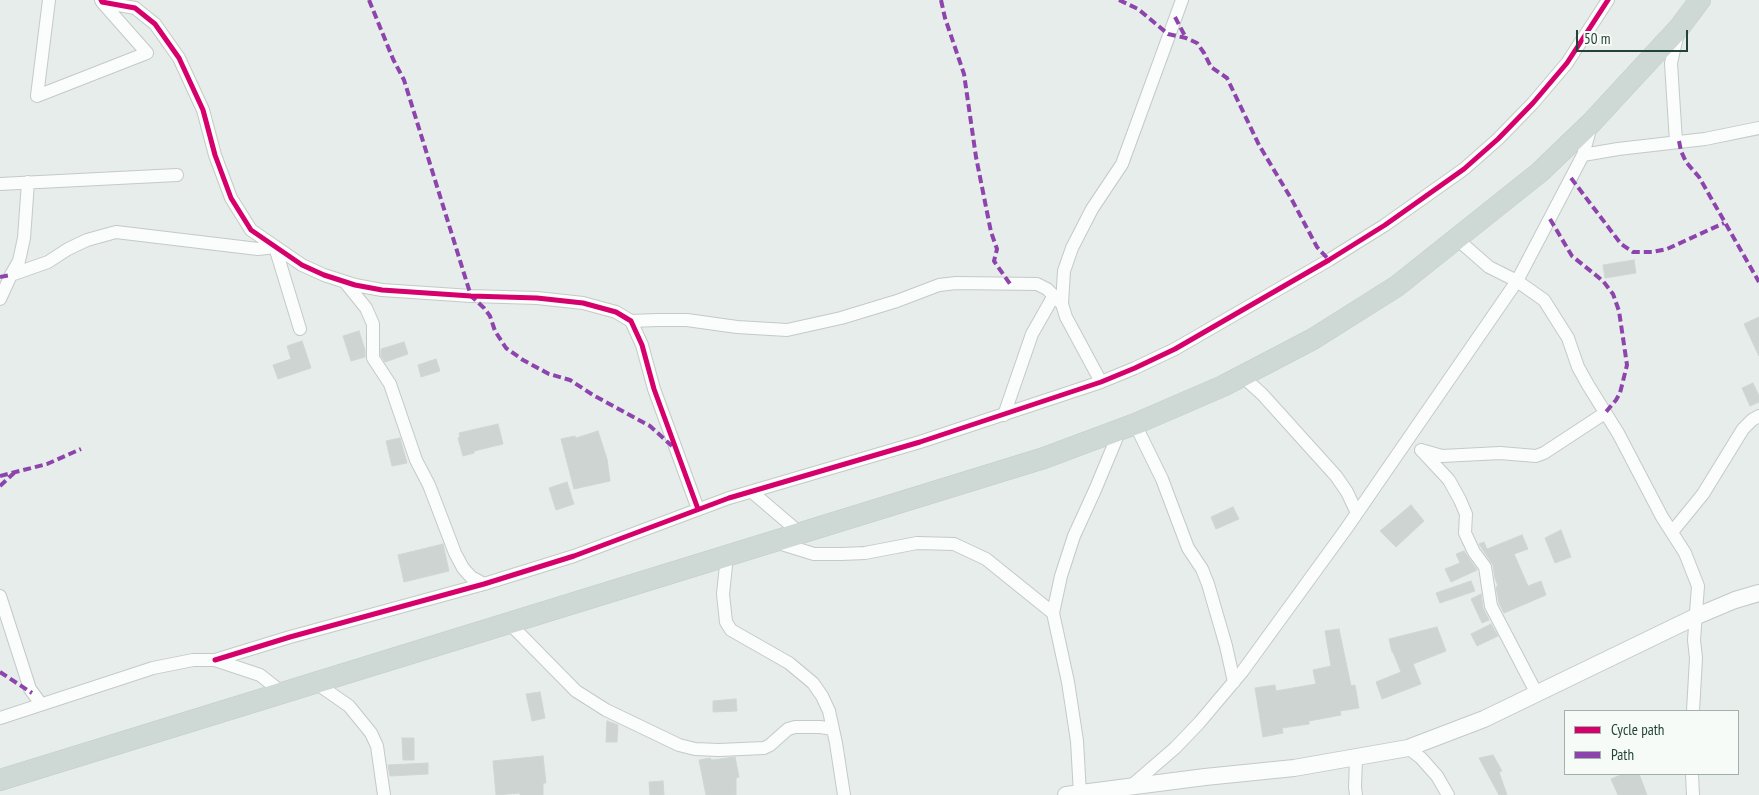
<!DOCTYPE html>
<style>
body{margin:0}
#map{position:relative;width:1759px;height:795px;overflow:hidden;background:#e7edea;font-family:"PT Sans Narrow",sans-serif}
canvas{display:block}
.legend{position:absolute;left:1564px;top:710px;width:175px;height:65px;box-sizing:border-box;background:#f7fbf8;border:1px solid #a2b2aa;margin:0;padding:6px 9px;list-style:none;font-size:15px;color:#224436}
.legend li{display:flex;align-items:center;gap:10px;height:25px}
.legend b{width:25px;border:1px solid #a2b2aa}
.scale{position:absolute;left:1576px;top:30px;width:112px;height:22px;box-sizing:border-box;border:2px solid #224436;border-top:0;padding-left:6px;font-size:15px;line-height:18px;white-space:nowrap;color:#224436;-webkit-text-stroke:4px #f7fbf8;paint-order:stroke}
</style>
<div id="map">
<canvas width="1759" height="795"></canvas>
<ul class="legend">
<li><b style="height:6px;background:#d6006c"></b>Cycle path</li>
<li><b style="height:6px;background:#8e44ad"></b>Path</li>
</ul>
<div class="scale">50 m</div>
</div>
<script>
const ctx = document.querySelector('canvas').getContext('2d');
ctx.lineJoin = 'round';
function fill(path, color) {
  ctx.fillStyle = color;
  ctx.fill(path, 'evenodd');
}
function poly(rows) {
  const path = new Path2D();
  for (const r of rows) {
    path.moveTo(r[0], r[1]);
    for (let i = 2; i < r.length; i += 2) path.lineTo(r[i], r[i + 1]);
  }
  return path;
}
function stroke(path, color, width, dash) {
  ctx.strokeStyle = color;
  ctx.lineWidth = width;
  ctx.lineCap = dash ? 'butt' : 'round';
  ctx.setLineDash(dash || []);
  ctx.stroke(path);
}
const building = poly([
 [1634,260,1636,273,1605,278,1603,265,1634,260],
 [1759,317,1759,356,1744,324,1759,317],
 [359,331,365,350,365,357,351,361,343,336,359,331],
 [302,341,311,368,278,379,273,365,291,359,287,346,302,341],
 [404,342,408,354,385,362,381,356,381,349,404,342],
 [436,359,440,371,421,377,418,365,436,359],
 [1753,383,1759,396,1759,402,1750,406,1742,388,1753,383],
 [498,424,503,444,474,451,474,453,463,456,458,438,460,437,459,433,498,424],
 [598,431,607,459,610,481,574,489,561,439,575,436,576,438,598,431],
 [400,438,407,463,392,466,386,441,400,438],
 [567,482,574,504,556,510,549,488,567,482],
 [1411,505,1424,521,1396,547,1380,531,1411,505],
 [1233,507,1239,519,1216,529,1211,517,1233,507],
 [1561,530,1571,557,1555,563,1545,538,1561,530],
 [1522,535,1528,549,1514,554,1528,586,1541,581,1546,595,1504,613,1499,603,1496,587,1498,586,1495,578,1493,565,1479,544,1484,542,1487,549,1522,535],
 [443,544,449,571,404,582,398,555,443,544],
 [1464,551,1477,570,1451,582,1445,569,1460,563,1456,554,1464,551],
 [1471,581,1475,591,1440,603,1436,593,1471,581],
 [1481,594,1483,608,1489,620,1482,623,1471,599,1481,594],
 [1491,624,1498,636,1477,646,1471,634,1491,624],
 [1437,627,1446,651,1413,664,1421,684,1382,699,1376,682,1401,672,1393,652,1392,652,1389,639,1437,627],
 [1339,629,1351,686,1355,685,1359,708,1340,711,1341,715,1309,721,1309,724,1282,728,1283,733,1263,737,1255,688,1275,685,1276,691,1316,684,1313,670,1331,666,1325,631,1339,629],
 [540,692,545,718,532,721,526,694,540,692],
 [736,699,737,711,713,712,713,701,736,699],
 [607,721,618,725,617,742,606,742,607,721],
 [402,738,414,738,414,760,403,760,402,738],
 [1493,755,1502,771,1499,772,1507,795,1499,795,1479,758,1493,755],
 [543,756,546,783,543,783,543,795,520,795,520,793,496,795,493,761,543,756],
 [735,757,739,777,736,778,736,795,706,795,699,760,710,758,712,760,735,757],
 [428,763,428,774,390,776,388,765,428,763],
 [1623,774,1639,774,1647,795,1618,795,1611,779,1623,774],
 [663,781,664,795,650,795,649,782,663,781]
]);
const minor = poly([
 [49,0,37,96,147,53,102,2],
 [101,0,102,2,135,8,155,24,179,58,203,110,215,155,231,198,251,230,302,265,324,275,355,285,382,290,471,296,537,298,583,303,616,312,631,321,642,345,654,389,698,509],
 [1676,142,1671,63,1678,33],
 [1583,155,1618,149,1705,139,1759,128],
 [0,184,177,175],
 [1457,239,1489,267,1517,281,1544,300,1568,338,1578,367,1588,385,1618,433,1662,517,1685,553,1698,586,1694,640,1696,658,1693,711],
 [11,275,19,261,24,238,28,182],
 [345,282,366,308,373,324,373,358,390,384,416,460,429,485,455,553,463,568,471,577,484,584],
 [0,299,11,275,48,262,68,249,87,240,116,232,258,249,275,247,300,329],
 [631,321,657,320,687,320,737,327,787,330,841,318,897,301,939,285,956,283,1037,284,1047,289,1062,304],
 [1242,376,1262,394,1336,476,1347,492,1357,513],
 [1101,382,1066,317,1062,304,1064,271,1072,248,1092,209,1122,164,1182,0],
 [1004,415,1032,334,1053,297],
 [1135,424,1162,479,1188,548,1202,569,1208,584,1226,646,1234,682],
 [1421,450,1449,480,1460,500,1466,514,1465,533,1474,552,1485,567,1491,606,1537,694],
 [1421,450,1442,456,1500,453,1536,456,1544,453,1605,413],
 [752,492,800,533],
 [1672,532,1703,494,1743,429,1752,420,1759,416],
 [775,542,814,554,841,554,865,553,917,543,954,544,986,559,1053,613],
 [727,556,723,594,726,622,731,630,789,663,813,683,822,696,829,711,836,743,844,795],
 [0,596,30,689,41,704],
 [510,624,576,691,606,710,679,745,695,749,719,750,764,748,770,745,788,729,795,727,820,727,833,729],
 [215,660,290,637,484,584,574,556,729,498,920,442,1101,382,1135,368,1175,349,1329,260,1385,225,1464,169,1498,139,1533,103,1567,63,1608,0],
 [316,683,349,706,371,733,377,746,384,795],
 [0,718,153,668,193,660,215,660,260,675,284,694],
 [1408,748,1421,758,1437,776,1448,795],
 [1356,758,1355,787,1356,795],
 [1692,774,1693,795],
 [1131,786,1175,748,1199,723,1242,672,1346,529,1517,281,1583,155,1591,126],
 [1080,794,1077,741,1068,682,1053,613,1061,576,1074,536,1095,490,1120,430]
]);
const tertiary = poly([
 [1066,795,1205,777,1294,768,1408,748,1484,719,1697,616,1735,600,1759,593]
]);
const primary = poly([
 [0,780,1044,458,1135,424,1223,386,1313,339,1397,286,1540,172,1592,122,1679,28,1700,0]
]);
const quiet = poly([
 [369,0,393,59,404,80,471,296,484,308,490,316,495,331,506,348,523,360,549,374,570,380,593,395,650,426,672,446],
 [941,0,945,18,964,74,976,157,991,232,997,249,994,261,1010,284],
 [1119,0,1138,9,1168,34,1186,38,1197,43,1204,53,1211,67,1227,78,1259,145,1292,200,1317,247,1329,260],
 [1175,17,1186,38],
 [1679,141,1681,151,1686,162,1699,177,1759,282],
 [1571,178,1621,244,1633,252,1652,252,1667,249,1724,223],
 [1550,219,1572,256,1603,281,1613,294,1619,311,1627,365,1620,393,1616,400,1605,413],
 [0,277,11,275],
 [0,476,47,464,81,449],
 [0,486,14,473],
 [0,672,32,693]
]);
const cycleway = poly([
 [101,0,102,2,135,8,155,24,179,58,203,110,215,155,231,198,251,230,302,265,324,275,355,285,382,290,471,296,537,298,583,303,616,312,631,321,642,345,654,389,698,509],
 [215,660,290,637,484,584,574,556,729,498,920,442,1101,382,1135,368,1175,349,1329,260,1385,225,1464,169,1498,139,1533,103,1567,63,1608,0]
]);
fill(building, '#ced4d1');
stroke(building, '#d0d6d3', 1);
stroke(minor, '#c4cac7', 14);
stroke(tertiary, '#c4cac7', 18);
stroke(primary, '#c2ccc8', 22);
stroke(minor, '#fbfcfc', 12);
stroke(tertiary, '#fbfcfc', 16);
stroke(primary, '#ced8d4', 21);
stroke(quiet, '#8e44ad', 4, [8, 4]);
stroke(cycleway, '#d6006c', 5);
</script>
